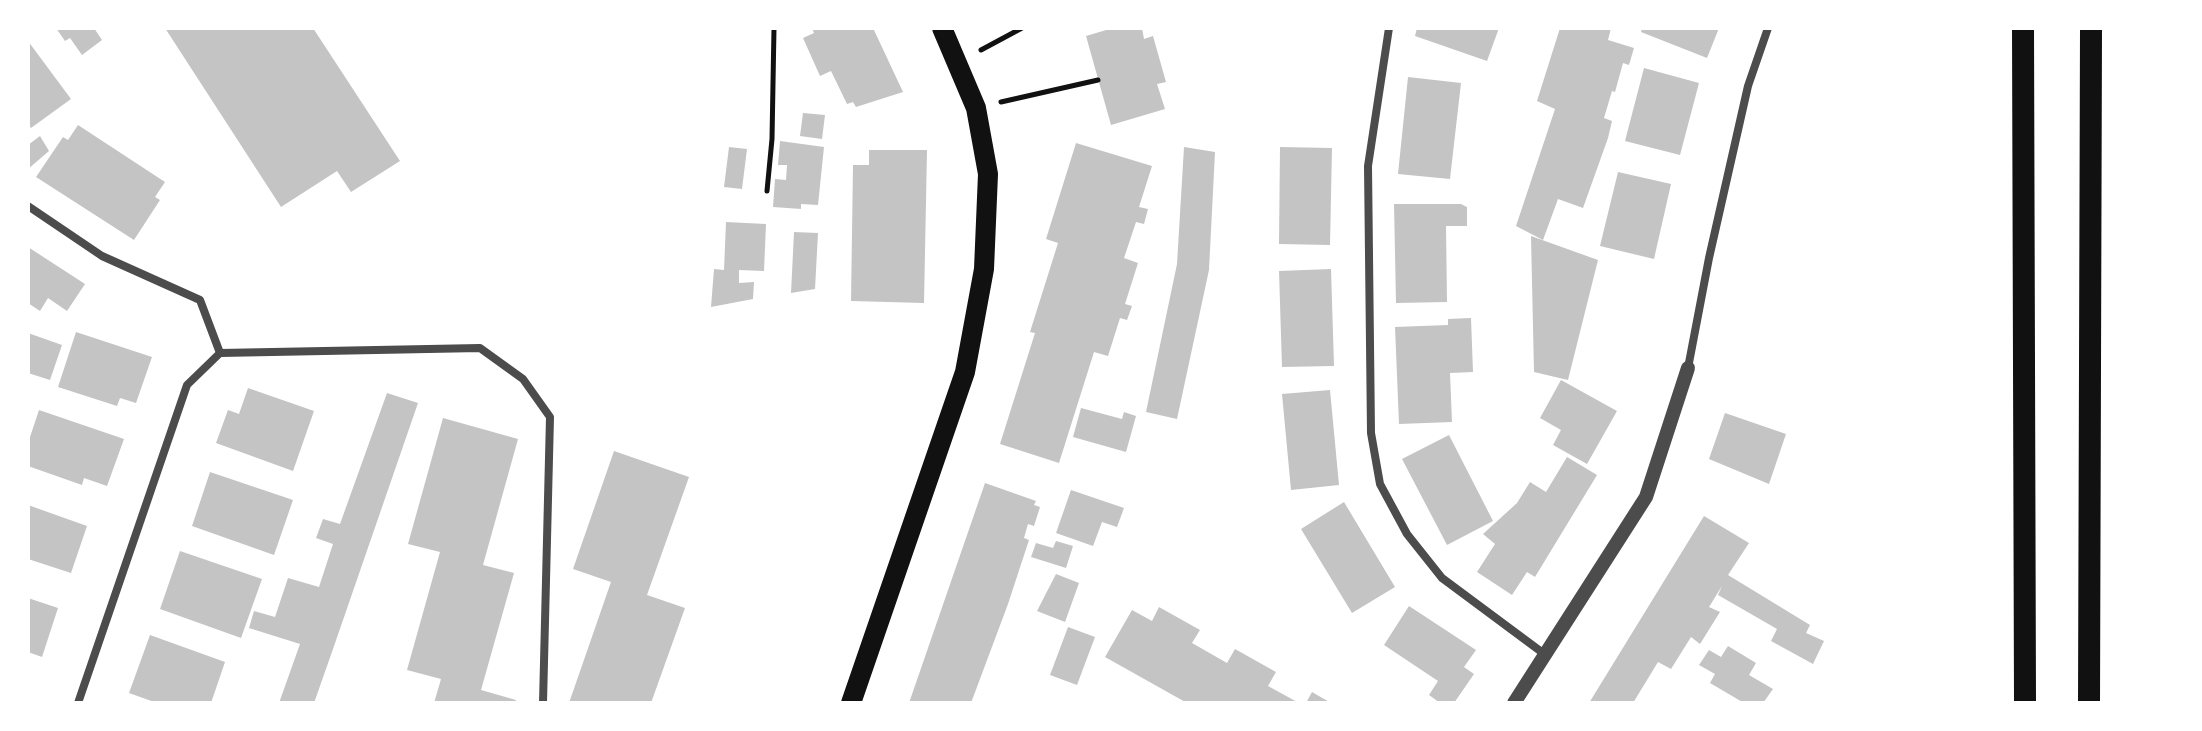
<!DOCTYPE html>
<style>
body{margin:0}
#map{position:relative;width:2202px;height:731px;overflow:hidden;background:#fff;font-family:Raleway,sans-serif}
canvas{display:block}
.frame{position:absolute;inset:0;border:30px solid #fff;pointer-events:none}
</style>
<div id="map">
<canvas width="2202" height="731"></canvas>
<div class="frame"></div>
</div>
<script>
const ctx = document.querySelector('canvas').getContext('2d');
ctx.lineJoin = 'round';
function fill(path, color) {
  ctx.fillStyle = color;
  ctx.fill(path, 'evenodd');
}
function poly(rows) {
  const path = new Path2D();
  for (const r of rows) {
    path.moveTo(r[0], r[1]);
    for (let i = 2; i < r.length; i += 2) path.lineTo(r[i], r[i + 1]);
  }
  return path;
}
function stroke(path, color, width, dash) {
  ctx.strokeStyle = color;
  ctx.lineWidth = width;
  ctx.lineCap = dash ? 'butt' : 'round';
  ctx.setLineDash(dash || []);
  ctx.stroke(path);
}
const building = poly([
 [56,28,94,28,102,40,82,55,70,38,65,41],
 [165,28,313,28,400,161,351,192,337,171,281,207],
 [812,28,873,28,903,92,856,107,853,102,847,104,831,71,820,76,803,38,814,33],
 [1113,28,1142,28,1144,39,1153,36,1166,82,1157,84,1165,109,1111,125,1086,36],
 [1417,28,1499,28,1487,61,1415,36],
 [1560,28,1611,28,1608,40,1634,48,1629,65,1623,63,1615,92,1612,91,1604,118,1612,121,1608,138,1583,208,1558,199,1543,240,1516,226,1555,109,1537,101],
 [1642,28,1719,28,1707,58,1641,32],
 [28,41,71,99,31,128,28,123],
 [1644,68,1699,83,1680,155,1625,141],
 [1408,77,1461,83,1450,179,1398,174],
 [803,113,825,115,822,139,800,136],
 [78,125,165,182,155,197,160,200,134,240,36,177,63,137,68,140],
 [40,136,49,151,28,169,28,145],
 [780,141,824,147,818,205,801,204,801,209,773,207,775,179,786,180,787,165,778,165],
 [1076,143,1152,166,1139,207,1148,209,1144,224,1136,222,1124,258,1138,263,1125,304,1132,306,1127,320,1120,318,1108,356,1094,352,1059,463,1000,444,1035,333,1030,332,1058,243,1046,239],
 [729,147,747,149,742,189,724,187],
 [1184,147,1215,152,1209,270,1177,419,1146,412,1177,264],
 [1280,147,1332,148,1330,245,1279,244],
 [869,150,927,150,924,303,851,301,853,165,869,165],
 [1618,172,1671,184,1654,259,1600,246],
 [1394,204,1461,204,1467,207,1467,226,1446,226,1447,302,1396,303],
 [726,222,766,224,764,271,739,270,739,283,754,282,753,299,711,307,714,269,724,270],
 [794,232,818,233,815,289,791,293],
 [1531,236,1598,260,1568,380,1534,372],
 [28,247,85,284,67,311,48,298,40,311,28,303],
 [1331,269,1334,366,1282,367,1279,271],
 [1471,318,1473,372,1450,373,1452,422,1399,424,1395,327,1448,325,1448,319],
 [76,332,152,357,136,403,120,398,117,406,58,387],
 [28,333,62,345,50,380,28,373],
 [1561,380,1617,411,1587,464,1553,445,1561,430,1540,418],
 [248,388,314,411,293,471,216,443,228,410,239,414],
 [1330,390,1339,485,1291,490,1282,394],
 [387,393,418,403,333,649,314,703,279,703,300,644,249,628,254,611,275,617,288,578,319,587,333,544,316,538,323,519,340,524],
 [1081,408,1122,419,1124,412,1136,416,1126,452,1073,437],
 [39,410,124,439,107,486,84,478,82,485,28,466,28,443],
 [1725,413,1786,434,1769,484,1709,459],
 [443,418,518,439,483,565,514,573,481,690,516,700,515,703,434,703,441,679,407,670,440,552,408,544],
 [1449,435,1493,521,1447,545,1402,459],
 [614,451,689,477,647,595,685,608,651,703,569,703,611,582,573,569],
 [1567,457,1597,475,1535,577,1527,572,1512,595,1477,572,1495,544,1483,534,1517,503,1530,482,1546,492],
 [210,472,293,500,274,555,192,526],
 [985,483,1036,501,1034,505,1040,507,1034,526,1028,524,1024,538,1029,540,1008,604,971,703,909,703],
 [1071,490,1124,508,1117,527,1102,522,1093,546,1056,533],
 [1344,502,1395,587,1352,613,1301,529],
 [28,505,87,526,71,573,28,559],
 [1704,516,1749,543,1728,575,1810,625,1806,633,1824,641,1813,664,1771,641,1777,629,1718,595,1722,586,1709,607,1720,612,1700,644,1691,637,1671,669,1658,662,1633,703,1589,703],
 [1056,541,1073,546,1066,568,1031,557,1036,543,1053,548],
 [180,551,262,579,241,638,160,609],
 [1056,574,1079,583,1065,622,1037,611],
 [28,598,58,608,42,657,28,652],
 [1409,606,1476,650,1464,667,1474,674,1454,703,1440,703,1429,695,1438,681,1384,645],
 [1159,607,1200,630,1192,643,1227,663,1235,649,1276,672,1268,686,1299,703,1187,703,1105,657,1132,610,1152,621],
 [1068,627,1095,637,1077,685,1050,675],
 [150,635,225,662,211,703,157,703,129,693],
 [1728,646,1756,663,1749,675,1773,689,1763,703,1744,703,1710,683,1715,674,1699,665,1709,650,1721,657],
 [1312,692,1331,703,1306,703]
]);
const path = poly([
 [981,50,1022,28],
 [1001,102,1098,80],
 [767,191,772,139,774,28]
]);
const minor = poly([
 [1389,28,1368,166,1371,433,1380,484,1407,534,1442,578,1547,656],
 [28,206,102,256,200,300,220,353],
 [1688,368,1709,258,1748,86,1768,28],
 [78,703,187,385,220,353,480,348,523,379,550,417,543,703]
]);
const tertiary = poly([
 [1514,703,1646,497,1688,368]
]);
const primary = poly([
 [851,703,965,372,984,269,988,174,976,108,942,28]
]);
const trunk = poly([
 [2023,28,2025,703],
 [2089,703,2091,28]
]);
fill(building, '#c4c4c4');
stroke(path, '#111', 5);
stroke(minor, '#4c4c4c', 8);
stroke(tertiary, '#4c4c4c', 14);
stroke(primary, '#111', 20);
stroke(trunk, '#111', 22);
</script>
